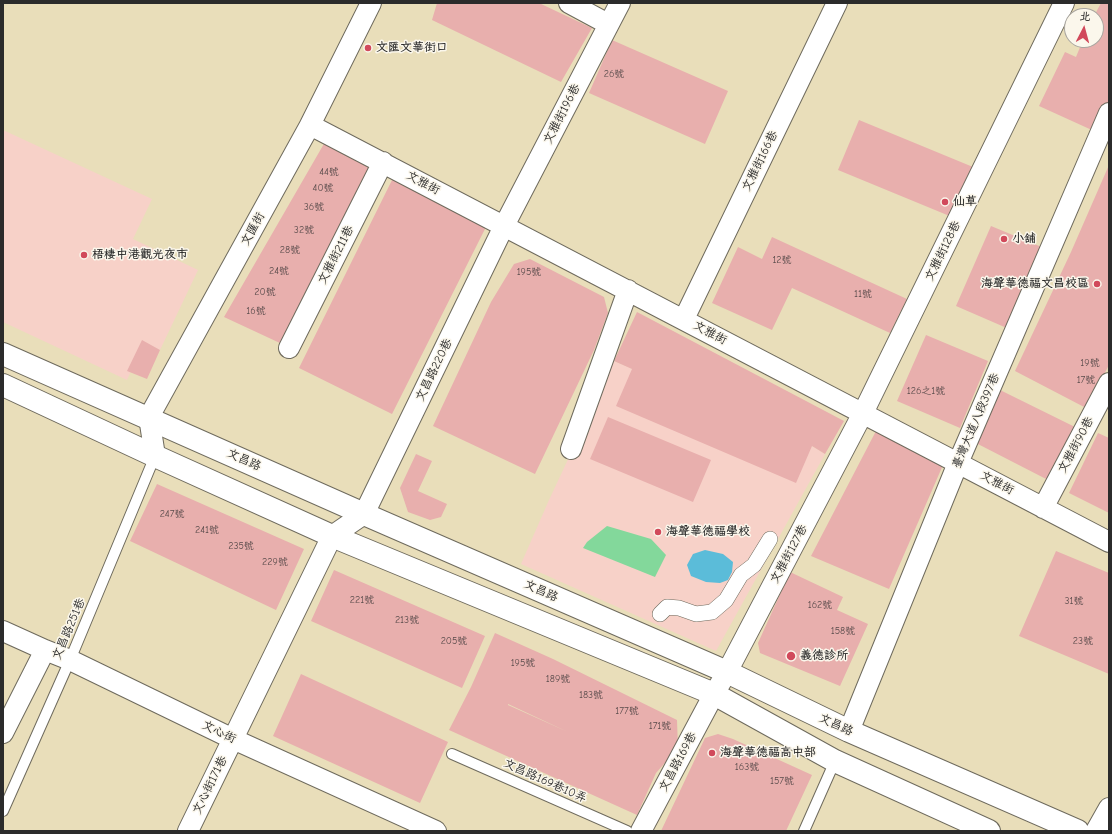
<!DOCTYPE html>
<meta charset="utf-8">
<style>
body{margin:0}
#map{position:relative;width:1112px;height:834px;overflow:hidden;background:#e9deba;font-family:"Comic Neue","LXGW WenKai TC",sans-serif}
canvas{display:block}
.frame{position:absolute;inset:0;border:4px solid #2b2b2b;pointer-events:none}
.north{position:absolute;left:1064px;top:8px;width:40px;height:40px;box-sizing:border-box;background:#fbf7ec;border:1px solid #a8a59f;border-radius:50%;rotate:6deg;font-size:11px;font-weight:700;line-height:16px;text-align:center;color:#2b2b2b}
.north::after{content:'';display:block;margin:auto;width:14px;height:18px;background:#d1495b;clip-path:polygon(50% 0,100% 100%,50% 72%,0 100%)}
</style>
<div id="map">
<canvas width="1112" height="834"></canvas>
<div class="frame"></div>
<div class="north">北</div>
</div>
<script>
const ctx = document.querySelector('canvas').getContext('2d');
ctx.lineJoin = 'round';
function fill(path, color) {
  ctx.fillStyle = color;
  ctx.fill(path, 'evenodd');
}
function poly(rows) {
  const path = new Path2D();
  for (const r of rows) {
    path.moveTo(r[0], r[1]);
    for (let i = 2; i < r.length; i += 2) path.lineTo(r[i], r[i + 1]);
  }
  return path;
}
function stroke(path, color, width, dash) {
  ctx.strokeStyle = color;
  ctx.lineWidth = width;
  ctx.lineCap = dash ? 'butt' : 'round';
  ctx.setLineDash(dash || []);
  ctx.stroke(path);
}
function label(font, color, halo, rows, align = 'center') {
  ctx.font = font + ' "Comic Neue","LXGW WenKai TC",sans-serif';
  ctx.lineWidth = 3;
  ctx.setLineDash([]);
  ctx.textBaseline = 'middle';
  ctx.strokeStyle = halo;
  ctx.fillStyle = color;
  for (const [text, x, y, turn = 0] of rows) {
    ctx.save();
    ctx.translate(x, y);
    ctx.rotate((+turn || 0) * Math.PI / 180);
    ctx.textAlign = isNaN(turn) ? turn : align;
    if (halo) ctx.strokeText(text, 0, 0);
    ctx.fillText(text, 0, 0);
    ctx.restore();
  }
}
const built = poly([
 [3,130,152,199,133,239,198,270,160,350,144,342,127,380,3,322],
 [614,361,812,446,825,454,716,651,521,564,549,500]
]);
const green = poly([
 [607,526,651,539,666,555,655,577,583,548,587,542]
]);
const water = poly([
 [705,550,723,554,733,562,732,572,728,580,720,583,706,582,691,576,687,565,693,554]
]);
const building = poly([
 [437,3,539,3,592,28,561,82,432,20],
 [1101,3,1109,3,1109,100,1094,131,1039,106,1065,52,1076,57,1083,40,1096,40,1096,16,1094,16],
 [612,40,728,91,705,144,589,93],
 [859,120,973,167,952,217,838,170],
 [325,142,374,167,282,344,224,317],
 [1109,165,1109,365,1086,408,1015,371,1071,252],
 [393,178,487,225,392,414,299,368],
 [991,226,1044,248,1009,329,956,306],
 [772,237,907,299,890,333,792,288,772,330,712,303,738,247,762,259],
 [530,259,604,297,608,313,594,350,535,474,433,426,491,302,514,264],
 [637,312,844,421,825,454,812,446,796,483,616,406,632,369,614,361],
 [926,335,988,361,960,428,897,401],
 [142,340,160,350,147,379,127,371],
 [1000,390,1075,427,1048,480,974,442],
 [608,417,711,460,693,502,590,459],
 [876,431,943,465,889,589,811,556],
 [1098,433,1109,438,1109,513,1069,493],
 [416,454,432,461,418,491,447,504,441,517,430,520,408,512,400,488],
 [157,484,304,549,276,610,130,541],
 [1056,551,1109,573,1109,674,1019,636],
 [334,570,485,636,462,688,311,621],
 [790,572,843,597,837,610,868,624,840,686,760,653,758,643],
 [495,633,553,659,677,720,678,748,656,773,637,815,449,730,471,687],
 [508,704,568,732,508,705],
 [301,674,448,742,420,803,273,736],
 [718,734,733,739,812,775,786,831,661,831,705,738]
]);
const service = poly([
 [452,754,627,831],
 [3,811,70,660,155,456],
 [804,831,835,761]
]);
const pedestrian = poly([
 [660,614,667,607,679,608,696,614,712,612,726,600,741,575,754,565,770,539]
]);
const minor = poly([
 [569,3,608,24],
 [310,125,1109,542],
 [684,319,837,3],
 [289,348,383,162],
 [571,449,628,290],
 [155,456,149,417,310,125,371,3],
 [1043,508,1109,383],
 [3,631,45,650,70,660,233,739,436,831],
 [849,731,958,463,1109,113],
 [3,733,45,650],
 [188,831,332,536,364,514,504,226,620,3],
 [641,831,714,694,727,672,863,413,1064,3],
 [1096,831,1109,808]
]);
const tertiary = poly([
 [3,354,364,514,727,672,849,731,1078,831],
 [3,385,155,456,332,536,714,694,835,761,989,831]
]);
const markers = [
 [368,48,4,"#d1495b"],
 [945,202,4,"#d1495b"],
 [1004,239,4,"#d1495b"],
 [84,255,4,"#d1495b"],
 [1097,284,4,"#d1495b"],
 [658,532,4,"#d1495b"],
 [791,656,5,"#d1495b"],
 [712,753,4,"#d1495b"]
];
const numberNames = [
 ["26號",614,74],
 ["44號",329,172],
 ["40號",323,188],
 ["36號",314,207],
 ["32號",304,230],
 ["28號",290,250],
 ["12號",782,260],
 ["24號",279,271],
 ["195號",529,272],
 ["20號",265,292],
 ["11號",863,294],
 ["16號",256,311],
 ["19號",1090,363],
 ["17號",1086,380],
 ["126之1號",926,391],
 ["247號",172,514],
 ["241號",207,530],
 ["235號",241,546],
 ["229號",275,562],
 ["221號",362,600],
 ["31號",1074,601],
 ["162號",820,605],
 ["213號",407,620],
 ["158號",843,631],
 ["205號",454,641],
 ["23號",1083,641],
 ["195號",523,663],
 ["189號",558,679],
 ["183號",591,695],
 ["177號",627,711],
 ["171號",660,726],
 ["163號",747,767],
 ["157號",782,781]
];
const poiNames = [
 ["文匯文華街口",376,48],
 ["仙草",953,202],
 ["小舖",1012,239],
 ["梧棲中港觀光夜市",92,255],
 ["海聲華德福文昌校區",1089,284,"right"],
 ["海聲華德福學校",666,532],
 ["義德診所",800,656],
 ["海聲華德福高中部",720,753]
];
const streetNames = [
 ["文雅街196巷",562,114,-63],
 ["文雅街166巷",760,161,-64],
 ["文雅街",423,183,28],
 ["文匯街",253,229,-61],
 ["文雅街128巷",943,251,-64],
 ["文雅街211巷",336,255,-63],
 ["文雅街",710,333,28],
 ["文昌路220巷",434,370,-64],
 ["臺灣大道八段397巷",976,421,-67],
 ["文雅街90巷",1076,445,-62],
 ["文昌路",244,460,24],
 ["文雅街",997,483,28],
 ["文雅街127巷",789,554,-62],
 ["文昌路",541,591,24],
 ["文昌路251巷",69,629,-67],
 ["文昌路",836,725,25],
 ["文心街",219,732,26],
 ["文昌路169巷",678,762,-62],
 ["文昌路169巷10弄",545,781,24],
 ["文心街171巷",210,785,-64]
];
fill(built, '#f7d1c8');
fill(green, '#83d89b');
fill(water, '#5bbcd9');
fill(building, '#e8afad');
stroke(service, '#6e6a5d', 12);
stroke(pedestrian, '#6e6a5d', 16);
stroke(minor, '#6e6a5d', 22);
stroke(tertiary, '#6e6a5d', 24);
stroke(service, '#fff', 10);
stroke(pedestrian, '#fff', 15);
stroke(minor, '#fff', 20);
stroke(tertiary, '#fff', 22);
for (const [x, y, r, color] of markers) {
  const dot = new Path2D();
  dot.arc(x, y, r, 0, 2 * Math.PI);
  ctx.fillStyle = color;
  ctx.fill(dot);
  stroke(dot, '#fbf7ec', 1.5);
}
label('10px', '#5a4c4c', null, numberNames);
label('bold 12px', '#2b2b2b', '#fbf7ec', poiNames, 'left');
label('12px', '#2b2b2b', '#fbf7ec', streetNames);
</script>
